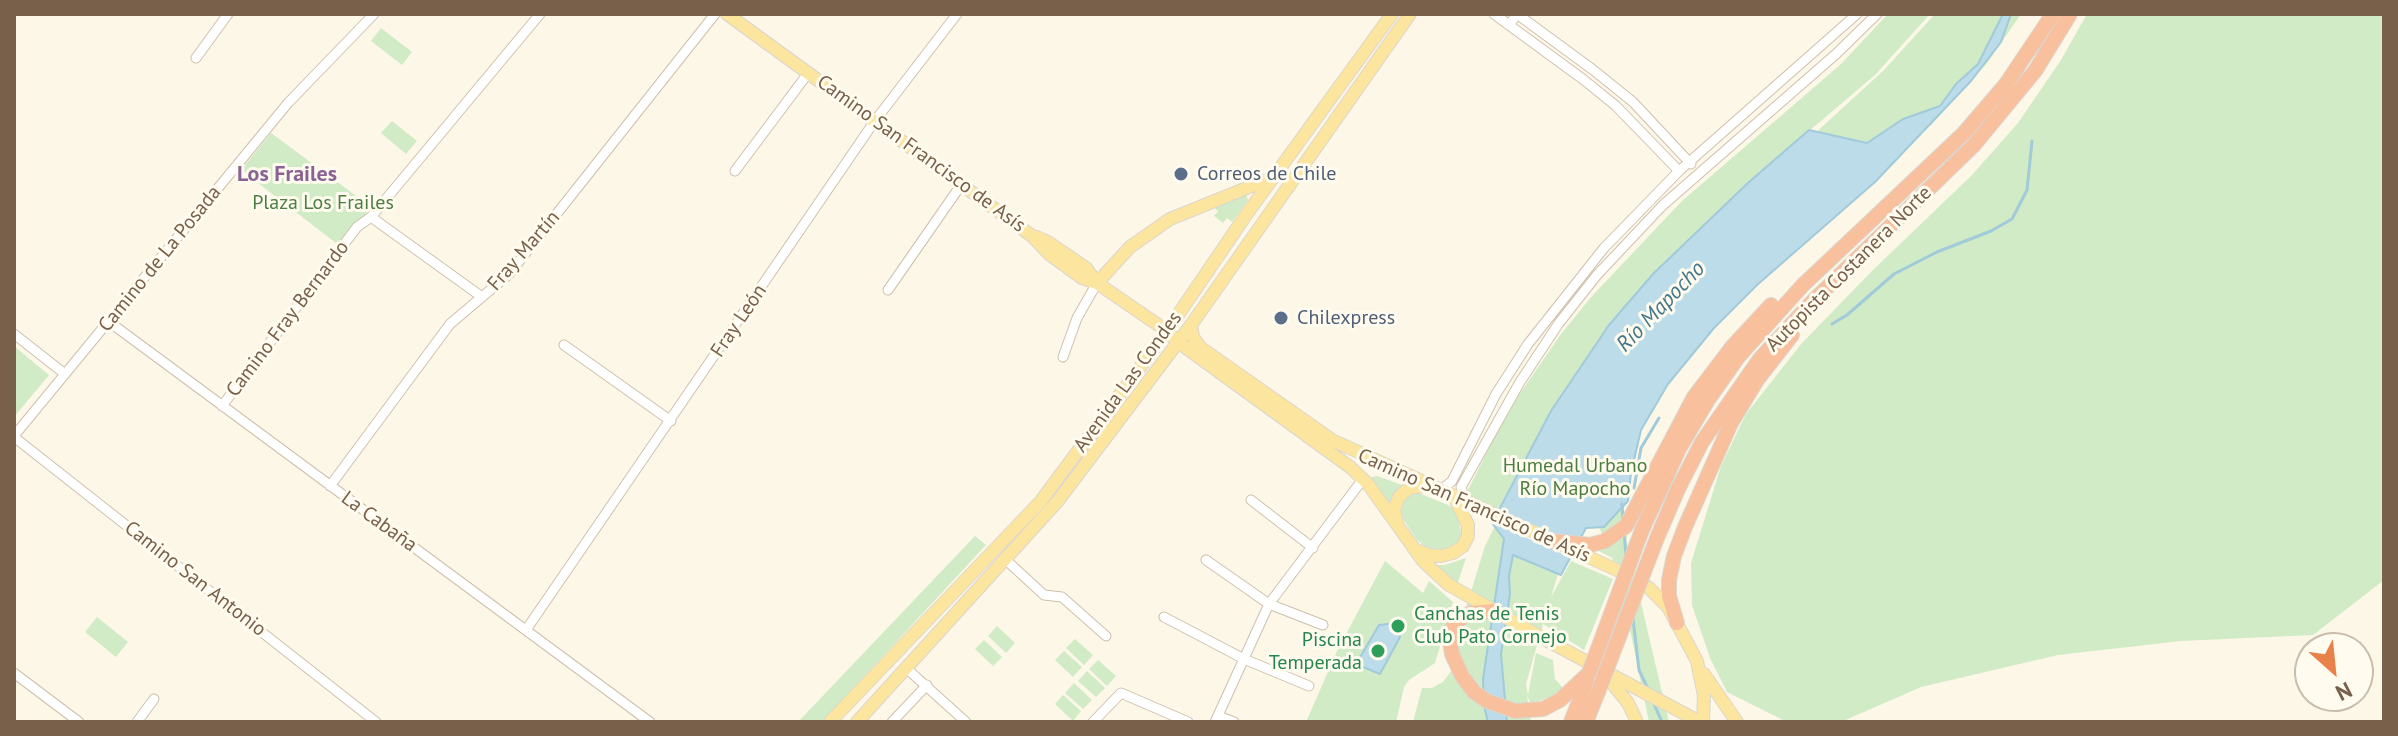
<!DOCTYPE html>
<meta charset="utf-8">
<style>
body{margin:0}
#map{position:relative;width:2398px;height:736px;overflow:hidden;background:#fdf7e8;font-family:"PT Sans",sans-serif}
canvas{display:block}
.frame{position:absolute;inset:0;border:16px solid #78604a;pointer-events:none}
.north{position:absolute;left:2294px;top:632px;width:80px;height:80px;box-sizing:border-box;background:#fffbef;border:2px solid #c9bdad;border-radius:50%;rotate:153deg;font-size:22px;font-weight:700;line-height:32px;text-align:center;color:#78604a}
.north::after{content:'';display:block;margin:auto;width:28px;height:36px;background:#e9814a;clip-path:polygon(50% 0,100% 100%,50% 72%,0 100%)}
</style>
<div id="map">
<canvas width="2398" height="736"></canvas>
<div class="frame"></div>
<div class="north">N</div>
</div>
<script>
const ctx = document.querySelector('canvas').getContext('2d');
ctx.lineJoin = 'round';
function fill(path, color) {
  ctx.fillStyle = color;
  ctx.fill(path, 'evenodd');
}
function poly(rows) {
  const path = new Path2D();
  for (const r of rows) {
    path.moveTo(r[0], r[1]);
    for (let i = 2; i < r.length; i += 2) path.lineTo(r[i], r[i + 1]);
  }
  return path;
}
function stroke(path, color, width, dash) {
  ctx.strokeStyle = color;
  ctx.lineWidth = width;
  ctx.lineCap = dash ? 'butt' : 'round';
  ctx.setLineDash(dash || []);
  ctx.stroke(path);
}
function label(font, color, halo, rows, align = 'center') {
  ctx.font = font + ' "PT Sans",sans-serif';
  ctx.lineWidth = 6;
  ctx.setLineDash([]);
  ctx.textBaseline = 'middle';
  ctx.strokeStyle = halo;
  ctx.fillStyle = color;
  for (const [text, x, y, turn = 0] of rows) {
    ctx.save();
    ctx.translate(x, y);
    ctx.rotate((+turn || 0) * Math.PI / 180);
    ctx.textAlign = isNaN(turn) ? turn : align;
    if (halo) ctx.strokeText(text, 0, 0);
    ctx.fillText(text, 0, 0);
    ctx.restore();
  }
}
const green = poly([
 [1888,14,1930,14,1875,75,1749,182,1654,273,1609,325,1577,371,1551,411,1498,509,1469,497,1467,492,1491,444,1519,395,1561,334,1593,295,1682,201,1840,65],
 [1935,14,2021,14,1988,62,1931,125,1747,288,1656,394,1634,438,1620,499,1624,532,1631,527,1626,539,1669,722,1649,722,1618,571,1612,558,1597,550,1607,545,1599,527,1586,523,1561,564,1551,597,1571,561,1613,579,1584,650,1543,624,1526,684,1528,695,1536,653,1553,660,1555,679,1564,689,1555,695,1531,704,1527,696,1531,722,1413,722,1422,688,1432,688,1443,682,1452,670,1465,611,1485,546,1504,508,1811,137,1884,70],
 [2087,14,2384,14,2384,580,2313,635,2181,641,2058,655,1921,687,1841,722,1787,722,1727,692,1710,658,1692,605,1691,563,1721,466,1746,414,1802,343,1873,270,1972,175,2018,123,2061,60],
 [381,28,412,52,402,65,371,41],
 [392,121,417,141,406,154,381,133],
 [271,133,371,207,340,246,241,170],
 [1246,194,1248,200,1232,222,1227,218,1223,223,1214,216,1218,211,1215,209,1221,203],
 [14,346,49,375,14,417],
 [1377,476,1402,485,1390,504,1371,480,1372,477],
 [1416,492,1448,505,1457,513,1462,536,1455,547,1438,552,1428,549,1417,540,1401,516,1399,508,1401,501],
 [975,536,986,545,822,722,798,722],
 [1466,558,1457,585,1432,565,1445,565],
 [1385,561,1423,593,1429,581,1453,602,1435,663,1409,680,1404,687,1396,722,1306,722,1337,651],
 [97,617,128,642,116,657,85,632],
 [997,626,1015,643,1006,653,988,636],
 [1075,639,1093,655,1084,665,1066,648],
 [984,640,1002,657,993,666,975,649],
 [1064,651,1082,667,1073,677,1055,660],
 [1098,660,1116,676,1107,686,1089,669],
 [1087,671,1105,688,1096,697,1078,681],
 [1074,683,1092,700,1083,709,1065,693],
 [1063,695,1081,711,1073,721,1055,704]
]);
const water = poly([
 [2003,14,2011,14,2001,42,1971,81,1875,182,1757,285,1714,328,1668,384,1641,430,1631,473,1628,501,1604,527,1586,528,1561,575,1513,555,1509,576,1510,594,1501,654,1507,722,1488,722,1484,706,1483,679,1504,539,1492,523,1551,411,1609,325,1654,273,1749,182,1809,130,1867,143,1903,119,1940,106,1956,84,1978,64,2003,14],
 [1396,623,1400,637,1380,674,1356,664,1379,625,1396,623]
]);
const pier = poly([
 [1494,509,1561,536,1585,539,1574,559,1489,521]
]);
const stream = poly([
 [1832,324,1847,315,1894,274,1937,252,1991,231,2012,219,2027,190,2032,141],
 [1634,488,1641,448,1659,418],
 [1622,504,1623,520],
 [1624,531,1626,556],
 [1633,619,1639,670,1648,689],
 [1654,704,1662,722]
]);
const minor = poly([
 [1494,14,1584,80,1616,106,1679,171],
 [1509,25,1517,14,1592,69,1633,102,1691,164],
 [196,58,228,14],
 [735,171,809,72],
 [371,217,482,297],
 [888,290,961,185],
 [108,321,650,722],
 [14,334,65,374],
 [564,345,671,421],
 [1063,357,1077,318,1097,283],
 [222,406,357,227,371,217,540,14],
 [14,436,288,103,374,14],
 [14,437,376,722],
 [330,486,450,324,509,274,715,14],
 [1440,491,1452,481,1496,394,1528,344,1604,248,1679,171,1857,14],
 [1251,500,1313,548],
 [1465,501,1461,487,1520,382,1559,323,1597,275,1663,205,1836,54,1877,14],
 [1006,560,1044,595,1062,597,1106,636],
 [1206,560,1269,604,1323,625],
 [1164,617,1244,659,1309,686],
 [526,630,874,122,957,14],
 [906,668,966,722],
 [14,673,79,722],
 [1218,716,1234,722],
 [137,722,154,699],
 [892,722,927,685],
 [1093,722,1121,693,1188,722],
 [1215,722,1269,604,1363,479]
]);
const major = poly([
 [727,14,1032,236,1049,254,1082,278,1097,283,1167,331,1178,342,1350,467,1368,484,1423,561,1449,585,1548,641,1700,722],
 [1037,237,1048,242,1086,268,1097,283],
 [1097,283,1130,247,1170,219,1274,177],
 [1191,325,1193,337,1201,348,1332,440,1630,576,1649,588,1668,607,1697,661,1704,696,1703,722],
 [1397,522,1394,510,1399,497,1409,488,1426,486],
 [1414,549,1429,555,1441,556,1453,553,1463,546,1468,536,1468,525,1455,499],
 [1704,674,1737,722],
 [1607,677,1628,703,1637,722],
 [830,722,1041,501,1167,331,1246,215,1392,14],
 [857,722,1057,502,1191,325,1410,14]
]);
const highway = poly([
 [1642,530,1679,449,1708,400,1739,356,1803,285,1964,133,2006,84,2053,14],
 [1657,538,1678,489,1702,442,1759,360,1812,302,1974,145,2035,71,2070,14],
 [1552,541,1590,545,1605,541,1626,526,1694,397,1732,347,1771,305],
 [1493,611,1471,613,1462,617,1453,627,1450,641,1452,654,1462,676,1474,692,1487,701,1515,711,1543,709,1560,700,1589,673],
 [1677,623,1669,596,1669,580,1674,556,1685,527,1731,423,1757,380,1792,335],
 [1571,722,1587,681],
 [1586,722,1598,692]
]);
const highwayBridge = poly([
 [1589,673,1642,530],
 [1598,692,1657,538]
]);
const markers = [
 [1181,174,8,"#5c6f8a"],
 [1281,318,8,"#5c6f8a"],
 [1398,626,8,"#2e9e5b"],
 [1378,651,8,"#2e9e5b"]
];
const streetNames = [
 ["Camino San Francisco de Asís",921,154,36],
 ["Fray Martín",524,251,-49],
 ["Camino de La Posada",160,259,-51],
 ["Autopista Costanera Norte",1849,269,-45],
 ["Camino Fray Bernardo",288,319,-53],
 ["Fray León",739,321,-56],
 ["Avenida Las Condes",1128,382,-54],
 ["Camino San Francisco de Asís",1474,506,24],
 ["La Cabaña",379,522,36],
 ["Camino San Antonio",195,579,38]
];
const serviceNames = [
 ["Correos de Chile",1197,174],
 ["Chilexpress",1297,318]
];
const parkNames = [
 ["Plaza Los Frailes",323,203],
 ["Humedal Urbano",1575,466],
 ["Río Mapocho",1575,489]
];
const leisureNames = [
 ["Canchas de Tenis",1414,614],
 ["Club Pato Cornejo",1414,637],
 ["Piscina",1362,640,"right"],
 ["Temperada",1362,663,"right"]
];
const neighbourhoodNames = [
 ["Los Frailes",287,175]
];
const waterNames = [
 ["Río Mapocho",1661,307,-46]
];
fill(green, '#d0ebc5');
fill(water, '#bbdce8');
stroke(water, '#a1cada', 2);
fill(pier, '#fdf7e8');
stroke(stream, '#a1cada', 3);
stroke(minor, '#cfc0ac', 11);
stroke(major, '#dcd6d0', 14);
stroke(highway, '#dcd6d0', 16);
stroke(minor, '#fff', 9);
stroke(major, '#fce59f', 12);
stroke(highway, '#f8c09d', 14);
stroke(highwayBridge, '#dcd6d0', 16, []);
stroke(highwayBridge, '#f8c09d', 14);
for (const [x, y, r, color] of markers) {
  const dot = new Path2D();
  dot.arc(x, y, r, 0, 2 * Math.PI);
  ctx.fillStyle = color;
  ctx.fill(dot);
  stroke(dot, '#fffbef', 3);
}
label('20px', '#78604a', '#fffbef', streetNames);
label('20px', '#4e5e75', '#fffbef', serviceNames, 'left');
label('20px', '#4c7e42', '#fffbef', parkNames);
label('20px', '#27864d', '#fffbef', leisureNames, 'left');
label('bold 22px', '#8a6294', '#fffbef', neighbourhoodNames);
label('italic 22px', '#43778b', '#fffbef', waterNames);
</script>
